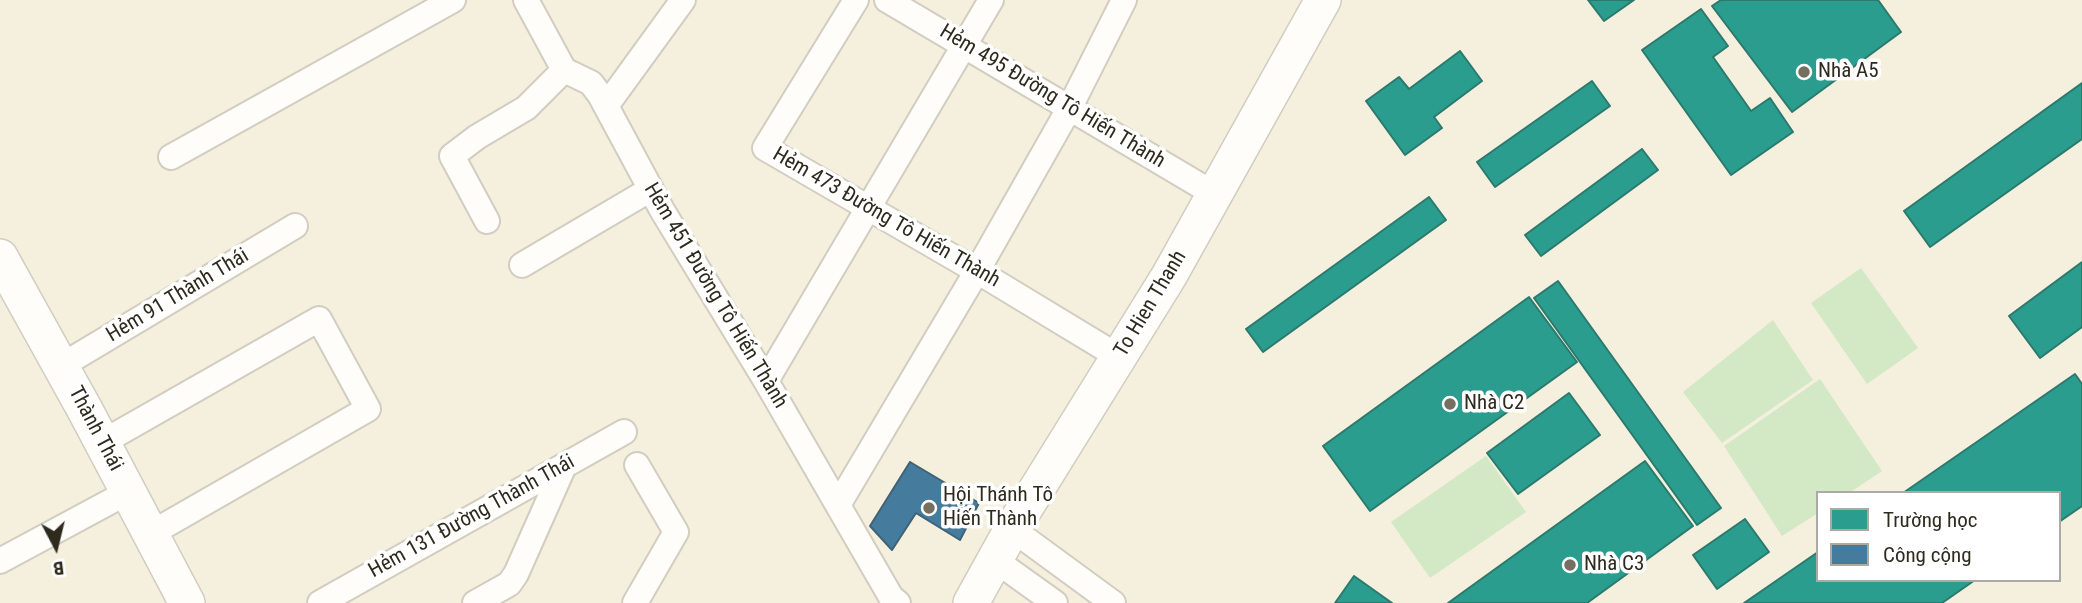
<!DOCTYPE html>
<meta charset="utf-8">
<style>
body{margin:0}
#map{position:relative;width:2082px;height:603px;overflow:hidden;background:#f5efde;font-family:"Roboto Condensed",sans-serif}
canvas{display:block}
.legend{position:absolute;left:1816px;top:491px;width:245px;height:91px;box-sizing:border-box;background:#fff;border:2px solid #abaaa5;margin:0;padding:9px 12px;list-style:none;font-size:21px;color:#2e2a1e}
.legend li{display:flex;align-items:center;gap:14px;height:35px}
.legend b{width:35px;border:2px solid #abaaa5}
.north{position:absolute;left:21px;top:512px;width:70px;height:70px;-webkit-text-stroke:5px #fff;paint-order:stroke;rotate:173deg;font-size:19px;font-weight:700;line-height:28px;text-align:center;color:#2e2a1e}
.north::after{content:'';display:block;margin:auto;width:24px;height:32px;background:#2e2a1e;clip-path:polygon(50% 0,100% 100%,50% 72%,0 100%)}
</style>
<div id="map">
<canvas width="2082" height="603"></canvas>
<ul class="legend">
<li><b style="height:19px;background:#2a9d8f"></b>Trường học</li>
<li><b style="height:19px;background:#457b9d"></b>Công cộng</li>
</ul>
<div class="north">B</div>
</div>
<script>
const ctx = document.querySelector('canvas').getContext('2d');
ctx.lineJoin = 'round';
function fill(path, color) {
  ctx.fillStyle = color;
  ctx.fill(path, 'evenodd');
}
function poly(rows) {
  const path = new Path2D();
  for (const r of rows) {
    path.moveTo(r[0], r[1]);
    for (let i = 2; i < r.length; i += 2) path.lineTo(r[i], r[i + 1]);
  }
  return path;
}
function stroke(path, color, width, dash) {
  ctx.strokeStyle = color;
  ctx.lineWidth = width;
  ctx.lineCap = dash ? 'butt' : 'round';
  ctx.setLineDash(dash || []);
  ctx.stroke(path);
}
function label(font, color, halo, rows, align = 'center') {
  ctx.font = font + ' "Roboto Condensed",sans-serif';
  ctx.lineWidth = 7;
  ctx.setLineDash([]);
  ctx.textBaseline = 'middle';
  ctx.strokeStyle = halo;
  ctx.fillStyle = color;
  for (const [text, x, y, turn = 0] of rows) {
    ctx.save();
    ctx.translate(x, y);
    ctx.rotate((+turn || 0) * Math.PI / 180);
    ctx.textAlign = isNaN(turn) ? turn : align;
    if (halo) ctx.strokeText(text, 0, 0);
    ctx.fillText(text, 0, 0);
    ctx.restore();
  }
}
const green = poly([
 [1861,268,1918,348,1867,384,1811,303],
 [1773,320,1813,380,1722,443,1683,392],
 [1820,379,1882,471,1849,493,1818,493,1818,513,1782,536,1724,446],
 [1486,456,1526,512,1430,578,1391,522]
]);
const schools = poly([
 [1588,0,1634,0,1604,21,1588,0],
 [1721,0,1878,0,1901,32,1792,112,1712,6,1721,0],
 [1701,9,1728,46,1713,57,1751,111,1770,98,1793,132,1731,175,1642,50,1701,9],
 [1460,51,1482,81,1434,117,1442,128,1405,155,1366,101,1399,77,1409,89,1460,51],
 [1592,81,1610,106,1495,187,1477,162,1592,81],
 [2082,83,2082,139,1930,247,1904,211,2082,83],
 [1642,149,1658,170,1541,256,1525,235,1642,149],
 [1429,197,1446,220,1263,352,1246,329,1429,197],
 [2082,262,2082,327,2040,358,2009,316,2082,262],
 [1558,281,1721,508,1697,525,1534,298,1558,281],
 [1529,297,1577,362,1370,511,1323,446,1529,297],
 [2075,374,2082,384,2082,506,2059,522,2059,493,1903,493,2075,374],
 [1569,393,1600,435,1518,494,1487,453,1569,393],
 [1645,461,1693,526,1587,603,1448,603,1645,461],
 [1745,519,1769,552,1717,589,1693,555,1745,519],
 [1818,552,1818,580,1975,580,1942,603,1744,603,1818,552],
 [1354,576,1392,603,1335,603,1354,576]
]);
const public = poly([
 [910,462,979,503,960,540,916,513,892,550,870,526,910,462]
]);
const street = poly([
 [526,0,564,70,591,83,600,95,662,210,766,381,891,597,898,603],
 [856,0,765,148,977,271,1119,357],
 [887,0,1216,195],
 [606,106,683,0],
 [171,157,453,0],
 [487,221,452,156,477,137,526,108,564,70],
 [522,265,651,189],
 [61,366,295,226],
 [766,381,991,0],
 [103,442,319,319,368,409,150,534],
 [838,505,977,271,1070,107,1124,0],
 [1012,529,1113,603],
 [995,560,1055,603],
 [0,561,128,492],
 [320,603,624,432],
 [475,603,509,584,516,574,564,466],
 [635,603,676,532,637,465]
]);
const secondary = poly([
 [0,257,85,410,187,603],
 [971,603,1012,529,1169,276,1323,0]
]);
const markers = [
 [1804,72,7,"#746f61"],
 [1450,404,7,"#746f61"],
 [929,508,7,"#746f61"],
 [1570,565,7,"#746f61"]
];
const poiNames = [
 ["Nhà A5",1818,72],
 ["Nhà C2",1464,404],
 ["Hội Thánh Tô",943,496],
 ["Hiến Thành",943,520],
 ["Nhà C3",1584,565]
];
const streetNames = [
 ["Hẻm 495 Đường Tô Hiến Thành",1052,97,31],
 ["Hẻm 473 Đường Tô Hiến Thành",886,218,30],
 ["Hẻm 91 Thành Thái",178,296,-31],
 ["Hẻm 451 Đường Tô Hiến Thành",715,296,59],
 ["To Hien Thanh",1151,304,-59],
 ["Thành Thái",95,429,62],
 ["Hẻm 131 Đường Thành Thái",472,517,-29]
];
fill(green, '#d3e8c4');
fill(schools, '#2a9d8f');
stroke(schools, '#2b7a6d', 2);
fill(public, '#457b9d');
stroke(public, '#3e6377', 2);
stroke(street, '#d2cdc0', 28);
stroke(secondary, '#d2cdc0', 38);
stroke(street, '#fefdfa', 24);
stroke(secondary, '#fefdfa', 35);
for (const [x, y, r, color] of markers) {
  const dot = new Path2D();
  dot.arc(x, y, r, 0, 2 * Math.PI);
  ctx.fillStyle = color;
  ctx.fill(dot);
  stroke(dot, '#fff', 2.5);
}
label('21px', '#2e2a1e', '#fff', poiNames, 'left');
label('21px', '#2e2a1e', '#fff', streetNames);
</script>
